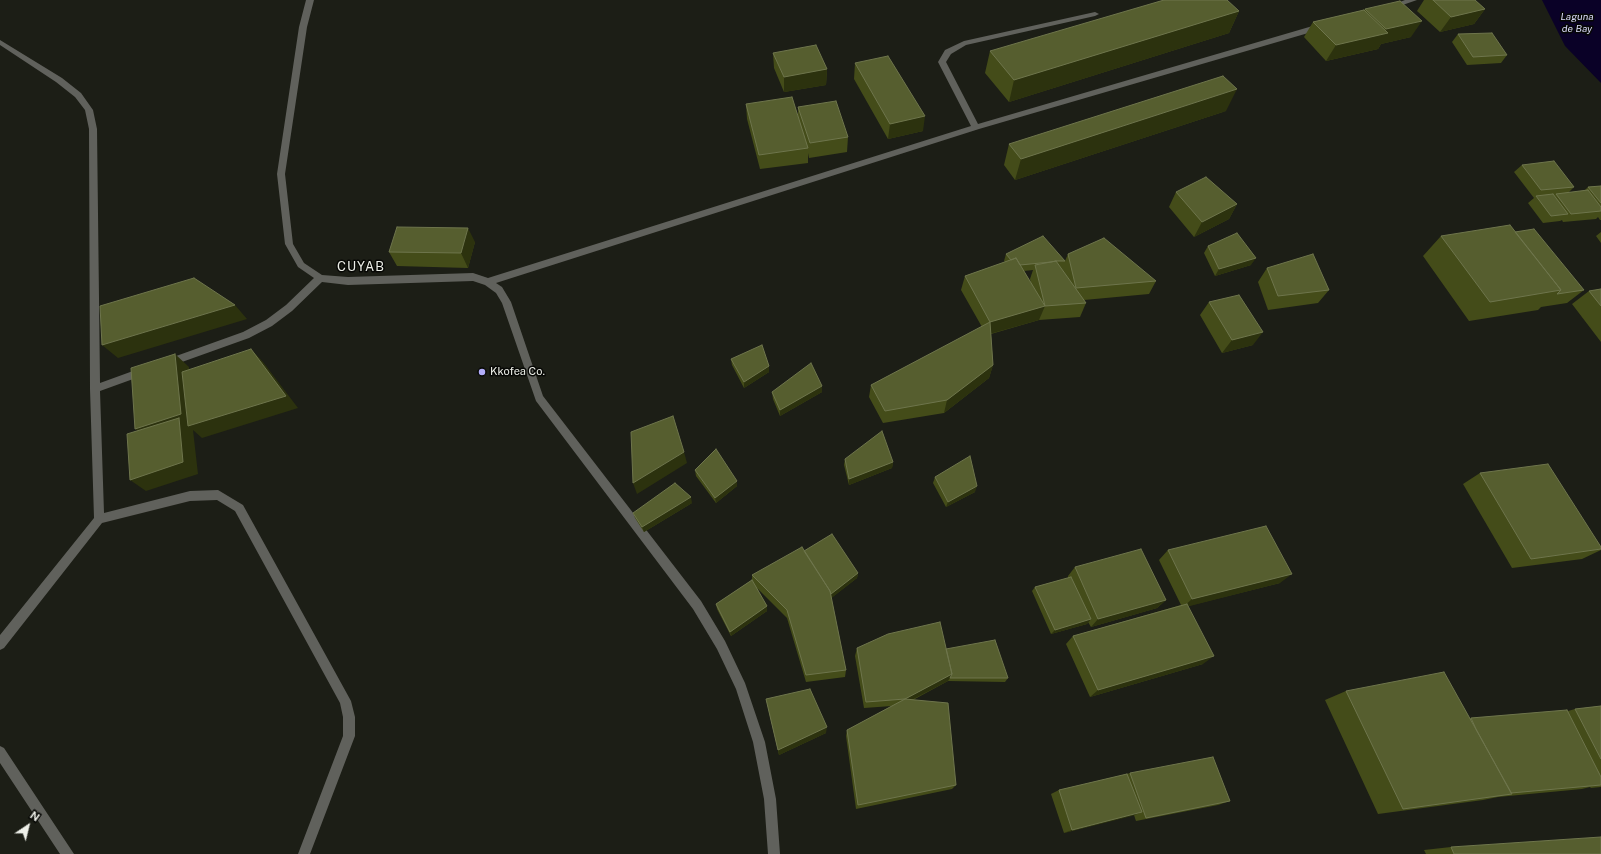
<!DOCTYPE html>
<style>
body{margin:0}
#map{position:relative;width:1601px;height:854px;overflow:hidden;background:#1c1e16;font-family:"Public Sans",sans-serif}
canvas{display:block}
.north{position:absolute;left:8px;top:806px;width:40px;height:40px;-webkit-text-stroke:3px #070805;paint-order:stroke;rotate:35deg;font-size:11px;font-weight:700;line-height:16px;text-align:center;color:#eef0e9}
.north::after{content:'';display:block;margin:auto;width:14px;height:18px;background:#eef0e9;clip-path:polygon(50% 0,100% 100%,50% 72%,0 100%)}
</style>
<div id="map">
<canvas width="1601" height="854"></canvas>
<div class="north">N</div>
</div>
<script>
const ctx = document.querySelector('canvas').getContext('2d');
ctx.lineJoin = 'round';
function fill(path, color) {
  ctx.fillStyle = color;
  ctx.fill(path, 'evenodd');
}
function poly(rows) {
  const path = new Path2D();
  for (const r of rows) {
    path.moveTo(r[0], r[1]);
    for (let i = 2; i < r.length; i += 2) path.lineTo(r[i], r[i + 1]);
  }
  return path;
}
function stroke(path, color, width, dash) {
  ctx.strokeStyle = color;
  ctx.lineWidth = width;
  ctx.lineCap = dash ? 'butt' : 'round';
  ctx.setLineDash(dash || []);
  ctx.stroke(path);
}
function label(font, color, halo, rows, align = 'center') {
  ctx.font = font + ' "Public Sans",sans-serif';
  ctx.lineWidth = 3;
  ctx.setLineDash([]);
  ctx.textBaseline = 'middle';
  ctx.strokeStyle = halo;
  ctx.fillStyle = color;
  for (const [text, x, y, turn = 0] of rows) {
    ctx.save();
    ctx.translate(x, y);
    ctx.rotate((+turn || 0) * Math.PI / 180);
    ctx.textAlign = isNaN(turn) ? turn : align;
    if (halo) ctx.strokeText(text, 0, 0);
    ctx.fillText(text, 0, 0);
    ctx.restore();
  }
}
const water = poly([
 [1542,0,1601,0,1601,83,1565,46]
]);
const minor = poly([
 [306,0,314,0,307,27,285,174,293,244,304,263,322,275,348,277,473,273,488,278,971,126,938,62,945,50,964,41,1095,12,1099,14,1095,16,966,45,951,54,946,62,978,124,1316,25,1319,25,1323,27,1322,29,979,129,496,283,502,287,511,302,543,396,701,601,725,641,745,683,765,742,776,799,780,854,768,854,764,799,753,742,736,689,717,649,693,609,536,401,502,303,496,293,485,285,473,281,348,285,322,282,292,311,272,326,249,338,168,367,165,366,163,363,165,360,243,332,266,320,286,305,314,278,298,267,285,244,277,174,299,27,306,0],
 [1405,0,1417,0,1391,9,1387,7,1405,0],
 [0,40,62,78,81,93,93,110,97,129,100,383,144,367,147,368,149,371,147,374,100,391,104,513,190,491,218,490,243,505,351,701,355,717,355,736,310,854,298,854,343,736,343,717,340,703,235,511,217,500,190,501,102,523,4,648,0,650,0,635,94,518,90,389,89,129,85,110,75,97,56,82,0,45,0,40],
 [0,746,4,748,74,854,60,854,0,763,0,746]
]);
const wall = poly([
 [1424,0,1475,0,1485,9,1474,24,1440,32,1417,11],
 [1365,9,1411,37,1381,44,1378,49,1326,61,1304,37,1313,22,1364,10],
 [1239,11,1229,33,1009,102,985,73,990,51],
 [1458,34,1507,55,1501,63,1467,65,1452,42],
 [773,53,827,69,826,85,784,92,774,68],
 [855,63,923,131,888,139,854,79],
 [746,104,798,116,798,107,848,137,847,152,809,158,808,153,808,163,760,169,747,119],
 [1226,111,1015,180,1004,165,1009,144],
 [1522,165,1574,187,1568,193,1584,191,1588,187,1601,186,1601,220,1600,220,1598,217,1596,219,1563,222,1562,220,1560,221,1543,223,1528,203,1534,198,1514,172],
 [1176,192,1237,204,1229,219,1194,237,1169,207],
 [1515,232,1584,290,1567,303,1541,307,1538,310,1469,321,1423,256,1441,236],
 [1601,232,1601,243,1596,236],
 [475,242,468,268,397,266,389,252],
 [1208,246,1251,265,1215,276,1204,253],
 [1006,254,1065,261,1068,254,1156,281,1149,294,1084,300,1086,303,1080,317,1039,320,991,334,993,365,989,378,944,413,883,423,869,397,871,385,982,327,961,290,965,276,1005,262,1004,261],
 [1033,270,1030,279,1031,284,1024,271],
 [1267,268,1329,290,1318,303,1268,310,1258,282],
 [1601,289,1601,342,1572,304,1589,291],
 [1209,302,1253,345,1222,353,1200,315],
 [731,359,769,366,769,372,744,388,732,365],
 [772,392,822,392,780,416,773,399],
 [845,459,893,462,892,468,849,485,844,465],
 [695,470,737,486,716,503,696,476],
 [1480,473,1601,547,1601,550,1582,559,1512,568,1463,484],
 [935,477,975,492,946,507,933,483],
 [692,503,644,532,635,518,633,513],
 [1168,550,1280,583,1188,606,1203,664,1090,697,1066,644,1073,636,1181,605,1159,560],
 [804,551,858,573,857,578,831,598,846,670,845,677,806,682,787,618,757,588,767,611,731,636,717,609,716,604,752,580,752,575],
 [1075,567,1166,600,1157,608,1091,627,1088,622,1087,624,1051,634,1032,591,1035,587,1068,578,1068,576],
 [857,648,946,649,1008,678,1005,682,948,681,913,700,956,785,952,789,856,809,846,736,847,730,892,706,864,708,855,656],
 [1346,691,1470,718,1568,711,1575,709,1601,706,1601,787,1591,788,1590,787,1582,789,1498,797,1483,800,1378,814,1325,700],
 [766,699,826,733,779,755],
 [1130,773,1230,801,1218,805,1136,821,1134,815,1064,833,1051,794,1059,790,1127,774],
 [1451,847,1601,854,1426,854,1424,850]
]);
const shadedWall = poly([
 [1485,9,1474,24,1440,32,1451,17],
 [1239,11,1229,33,1009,102,1014,80],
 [1422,21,1411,37,1381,44,1378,49,1326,61,1336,45,1383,34,1386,29],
 [827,69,826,85,784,92,784,77],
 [1237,89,1226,111,1015,180,1021,159],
 [925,116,923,131,888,139,890,124],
 [1237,204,1229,219,1194,237,1202,222],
 [468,228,475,242,468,268,461,253],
 [1256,258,1251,265,1215,276,1219,269],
 [235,305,247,319,118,358,102,345],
 [1045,306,1039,320,986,335,990,322],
 [1263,332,1253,345,1222,353,1232,340],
 [251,349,263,362,298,408,202,438,193,430,198,474,146,491,130,480,150,441,135,429,175,354,189,367,195,424],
 [993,365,989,378,944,413,947,400],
 [769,366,769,372,744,388,744,382],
 [822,386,822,392,780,416,780,410],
 [684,452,687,463,637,494,633,483],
 [893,462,892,468,849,485,849,479],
 [737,481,737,486,716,503,715,498],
 [977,486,975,492,946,507,948,502],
 [691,497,692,503,644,532,642,527],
 [858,573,857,578,829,600,830,595],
 [1292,574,1280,583,1182,608,1192,599],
 [1166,600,1157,608,1091,627,1098,619],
 [767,606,767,611,731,636,730,632],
 [1091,619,1087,624,1051,634,1055,630],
 [1214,656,1203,664,1090,697,1098,690],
 [952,674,948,681,902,705,905,699],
 [827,727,826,733,779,755,778,750],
 [1142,812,1132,816,1064,833,1072,830]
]);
const building = poly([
 [1164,0,1227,0,1239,11,1014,80,990,51,1164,0],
 [1433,0,1475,0,1485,9,1451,17,1433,0],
 [1400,1,1422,21,1386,29,1365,9,1400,1],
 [1364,10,1388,33,1336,45,1313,22,1364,10],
 [1492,33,1507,55,1473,57,1458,34,1492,33],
 [816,45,827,69,784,77,773,53,816,45],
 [888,56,925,116,890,124,855,63,888,56],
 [1223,76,1237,89,1021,159,1009,144,1223,76],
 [792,97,808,148,759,155,746,104,792,97],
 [836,101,848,137,810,143,798,107,836,101],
 [1554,161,1574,187,1541,190,1522,165,1554,161],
 [1206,177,1237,204,1202,222,1176,192,1206,177],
 [1601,186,1601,203,1588,187,1601,186],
 [1588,190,1601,207,1601,211,1571,214,1556,194,1588,190],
 [1553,194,1568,214,1551,216,1536,196,1553,194],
 [1510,225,1561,290,1490,302,1441,236,1510,225],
 [397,227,468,228,461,253,389,252,397,227],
 [1534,229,1584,290,1557,294,1561,290,1515,232,1534,229],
 [1237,233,1256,258,1219,269,1208,246,1237,233],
 [1043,236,1065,261,1056,261,1051,262,1020,265,1016,258,1011,260,1006,254,1043,236],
 [1104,238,1156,281,1076,288,1068,254,1104,238],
 [1313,254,1329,290,1278,296,1267,268,1313,254],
 [1016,258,1045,306,990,322,965,276,1016,258],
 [1056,261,1086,303,1045,306,1035,265,1056,261],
 [194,278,235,305,102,345,100,306,194,278],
 [1601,289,1601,306,1589,291,1601,289],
 [1239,295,1263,332,1232,340,1209,302,1239,295],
 [990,322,993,365,947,400,885,411,871,385,990,322],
 [762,345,769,366,744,382,731,359,762,345],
 [251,349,286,396,188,426,182,372,251,349],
 [175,354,181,414,135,429,131,368,175,354],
 [811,363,822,386,780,410,772,392,811,363],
 [673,416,684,452,633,483,631,432,673,416],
 [179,418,183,462,130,480,127,434,179,418],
 [882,431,893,462,849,479,845,459,882,431],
 [716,449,737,481,715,498,695,470,716,449],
 [970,456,977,486,948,502,935,477,970,456],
 [1548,464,1601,547,1601,549,1531,559,1480,473,1548,464],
 [675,483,691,497,642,527,633,513,675,483],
 [1266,526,1292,574,1192,599,1168,550,1266,526],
 [832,534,858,573,831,594,830,591,804,551,832,534],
 [802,547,830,591,846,670,806,675,787,610,752,575,802,547],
 [1141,549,1166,600,1098,619,1075,567,1141,549],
 [1071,577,1091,619,1055,630,1035,587,1071,577],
 [752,580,767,606,730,632,716,604,752,580],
 [1187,604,1214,656,1098,690,1073,636,1187,604],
 [940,622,952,674,905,699,948,703,956,785,858,805,847,730,905,699,866,702,857,648,888,634,940,622],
 [995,640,1008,678,950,678,952,674,946,649,995,640],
 [1444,672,1512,794,1403,809,1346,691,1444,672],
 [810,689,827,727,778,750,766,699,810,689],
 [1601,706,1601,759,1575,709,1601,706],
 [1567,710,1601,777,1601,785,1511,793,1476,729,1471,718,1567,710],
 [1213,757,1230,801,1146,818,1130,773,1213,757],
 [1127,774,1142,812,1072,830,1059,790,1127,774],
 [1601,837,1601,854,1454,854,1451,847,1601,837]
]);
const markers = [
 [482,372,4,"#b2adf9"]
];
const farWaternames = [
 ["Laguna",1577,17],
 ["de Bay",1577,29]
];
const poiNames = [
 ["Kkofea Co.",490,372]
];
const quarterNames = [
 ["CUYAB",361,267]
];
fill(water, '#0a0127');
fill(minor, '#60615c');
fill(wall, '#444c19');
fill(shadedWall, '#2c320e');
fill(building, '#565e2f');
stroke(building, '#6e754c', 1);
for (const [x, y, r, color] of markers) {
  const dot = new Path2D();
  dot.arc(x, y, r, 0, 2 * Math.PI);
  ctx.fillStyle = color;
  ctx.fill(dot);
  stroke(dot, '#070805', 1.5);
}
label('italic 10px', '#dddcfc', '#070805', farWaternames);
label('11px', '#eef0e9', '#070805', poiNames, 'left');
ctx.letterSpacing = '1px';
label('13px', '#eef0e9', '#070805', quarterNames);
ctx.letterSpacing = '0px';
</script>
